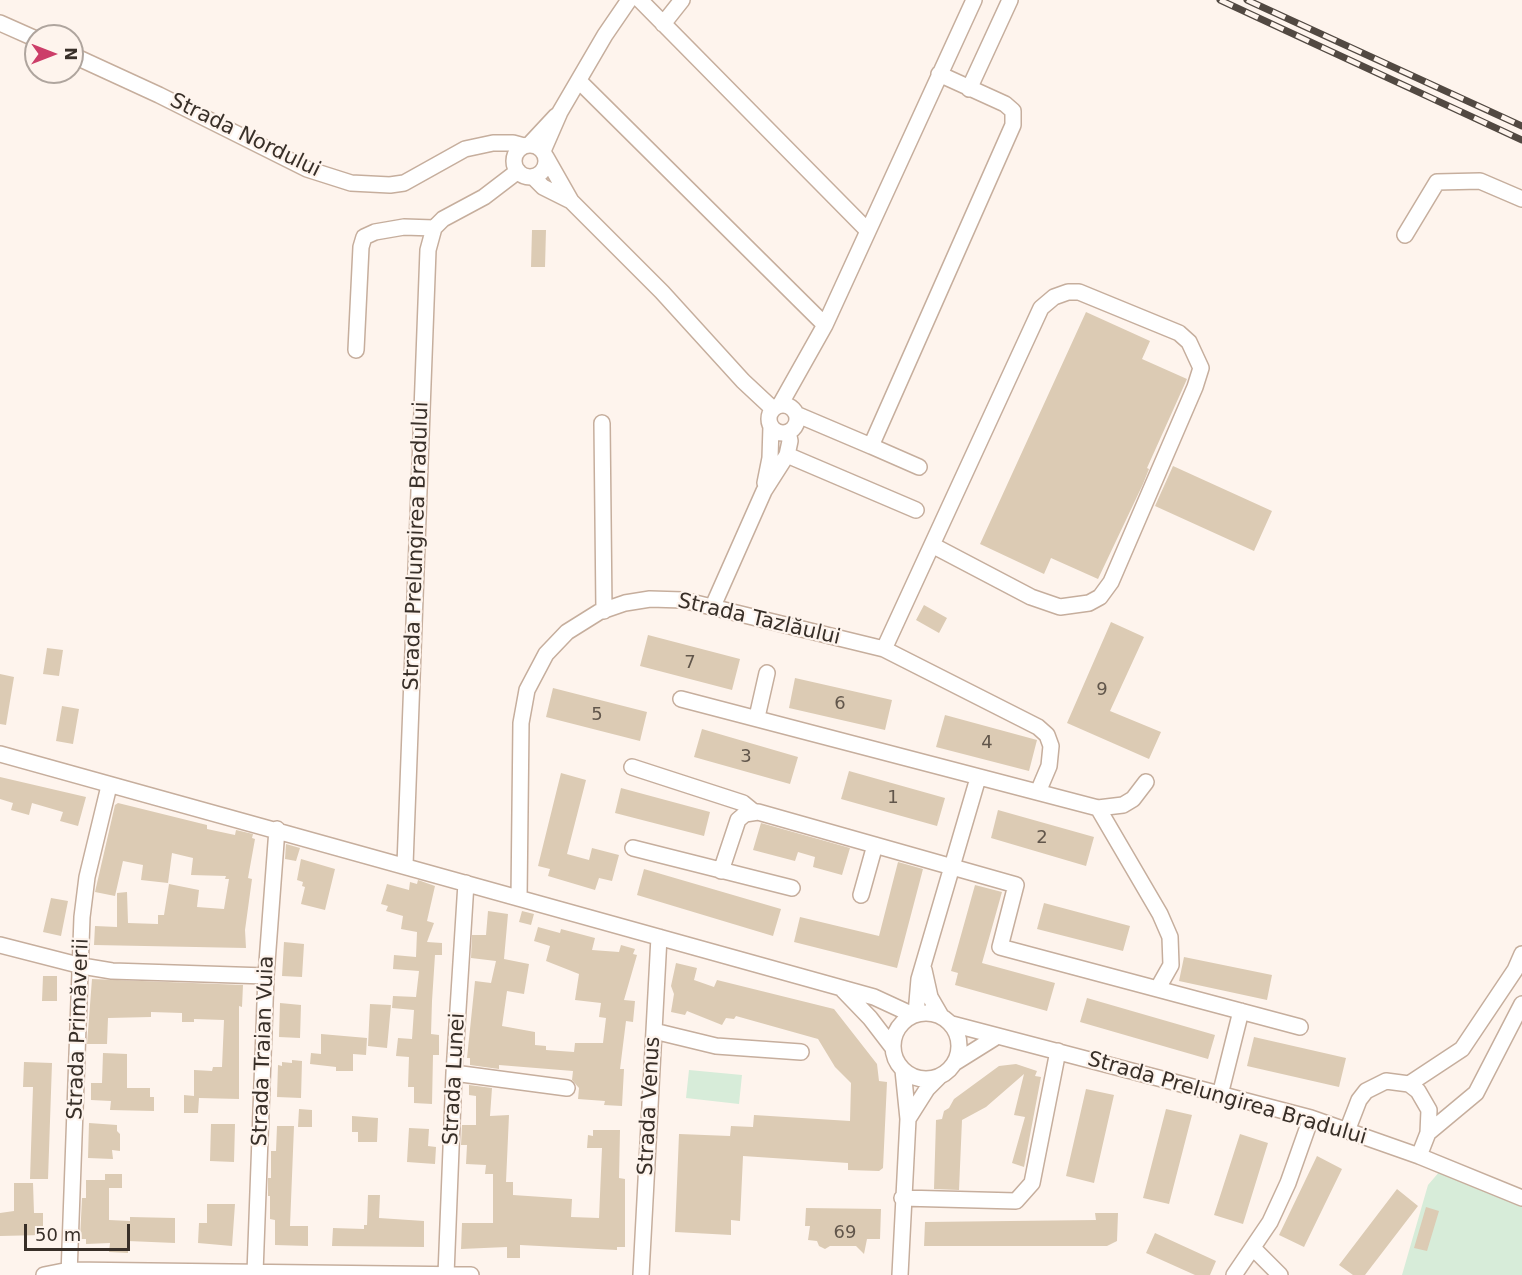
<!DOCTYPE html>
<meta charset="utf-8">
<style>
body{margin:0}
#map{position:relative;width:1522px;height:1275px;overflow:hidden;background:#fef4ed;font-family:"DejaVu Sans",sans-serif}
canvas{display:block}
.north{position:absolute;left:24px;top:24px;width:60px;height:60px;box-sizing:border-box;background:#fef4ed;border:2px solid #afa59e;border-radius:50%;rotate:90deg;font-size:16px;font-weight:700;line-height:24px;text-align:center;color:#382f28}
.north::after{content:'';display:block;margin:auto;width:21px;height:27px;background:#cc3e69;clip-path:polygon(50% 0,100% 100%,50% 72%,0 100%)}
.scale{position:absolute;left:24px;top:1224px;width:106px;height:27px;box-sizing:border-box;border:3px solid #382f28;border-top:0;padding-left:8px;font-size:18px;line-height:21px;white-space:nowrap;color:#382f28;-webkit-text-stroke:4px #fef4ed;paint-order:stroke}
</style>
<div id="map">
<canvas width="1522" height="1275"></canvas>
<div class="north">N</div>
<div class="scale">50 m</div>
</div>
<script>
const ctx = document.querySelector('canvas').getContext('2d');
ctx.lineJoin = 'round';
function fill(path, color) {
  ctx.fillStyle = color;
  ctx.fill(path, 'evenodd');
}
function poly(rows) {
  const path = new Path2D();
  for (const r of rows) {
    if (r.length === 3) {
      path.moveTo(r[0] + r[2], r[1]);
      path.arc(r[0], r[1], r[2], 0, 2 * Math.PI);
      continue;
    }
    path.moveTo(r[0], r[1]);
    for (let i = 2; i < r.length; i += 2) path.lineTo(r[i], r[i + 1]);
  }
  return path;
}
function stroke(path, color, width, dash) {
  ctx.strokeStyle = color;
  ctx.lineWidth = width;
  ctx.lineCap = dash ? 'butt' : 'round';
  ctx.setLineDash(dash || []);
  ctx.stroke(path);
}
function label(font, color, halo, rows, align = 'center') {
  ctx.font = font + ' "DejaVu Sans",sans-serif';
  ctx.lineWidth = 4.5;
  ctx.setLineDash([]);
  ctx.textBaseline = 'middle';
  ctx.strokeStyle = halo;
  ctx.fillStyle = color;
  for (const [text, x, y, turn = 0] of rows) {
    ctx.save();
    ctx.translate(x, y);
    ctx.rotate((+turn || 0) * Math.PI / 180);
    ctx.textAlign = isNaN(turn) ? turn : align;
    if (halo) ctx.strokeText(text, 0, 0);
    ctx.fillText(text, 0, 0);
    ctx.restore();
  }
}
const green = poly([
 [689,1070,742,1075,739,1104,686,1098],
 [1440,1171,1522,1203,1522,1275,1402,1275,1428,1185]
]);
const building = poly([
 [532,230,546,230,545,267,531,267],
 [1086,312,1150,341,1142,359,1187,379,1147,468,1149,469,1143,484,1098,579,1051,558,1044,574,980,544],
 [1173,466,1272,511,1254,551,1155,506],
 [924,605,947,618,939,633,916,620],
 [1111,622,1144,637,1110,711,1161,732,1149,759,1067,723],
 [648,635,740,659,732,690,640,666],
 [47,648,63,650,59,676,43,674],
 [0,674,14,677,6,725,0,724],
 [795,678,892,700,885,730,789,708],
 [553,688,647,712,640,741,546,717],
 [62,706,79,709,73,744,56,741],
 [945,715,1037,740,1029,771,936,747],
 [702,729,798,757,790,784,694,757],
 [849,771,945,798,937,826,841,799],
 [561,773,586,780,567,854,589,860,592,848,619,855,612,881,599,878,595,890,548,876,550,869,538,866],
 [0,777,86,797,78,826,60,821,63,812,32,803,29,815,11,810,13,803,0,799],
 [621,788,710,812,704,836,615,813],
 [118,803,207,825,207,829,235,835,236,830,253,834,252,838,255,839,248,878,252,879,245,930,246,948,94,945,95,926,117,927,117,893,127,892,128,923,158,924,158,915,164,915,169,884,199,890,197,907,224,909,229,879,225,879,226,876,191,875,193,858,172,853,168,883,141,880,143,865,123,861,115,896,95,892,115,805],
 [998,810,1094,837,1086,866,991,838],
 [761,823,850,848,842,875,813,867,815,857,798,852,795,861,753,850],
 [286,844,300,848,296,861,285,859],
 [301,859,335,869,325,910,301,904,305,887,302,886,303,882,297,880],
 [898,862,923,869,897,968,794,942,800,917,879,936],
 [644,869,781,909,773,936,637,895],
 [418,880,435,886,427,921,434,923,427,942,442,943,442,955,435,955,432,1001,431,1034,439,1035,439,1055,433,1055,432,1104,414,1103,414,1087,408,1087,409,1057,396,1056,398,1038,412,1039,414,1010,392,1008,393,996,416,997,419,971,393,969,394,955,416,957,417,932,401,929,403,916,386,911,388,906,381,904,387,884,409,890,410,882,417,884],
 [975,885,1002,892,982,963,1055,983,1047,1011,955,985,958,973,951,971],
 [51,898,68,901,61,936,43,932],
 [1044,903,1130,926,1123,951,1037,929],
 [488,911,508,914,504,959,529,964,524,994,507,991,502,1026,535,1032,535,1045,546,1046,546,1050,574,1052,575,1043,603,1043,606,1018,599,1017,601,1003,575,1000,579,974,546,961,550,946,534,941,538,927,560,933,561,929,595,938,592,950,619,952,621,945,635,949,633,954,637,955,624,1000,635,1001,633,1022,626,1021,620,1069,624,1069,622,1106,604,1105,605,1101,578,1099,579,1088,572,1080,573,1071,499,1065,499,1069,470,1065,470,1058,467,1058,475,981,491,983,496,961,471,958,472,935,486,935],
 [522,911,534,914,531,925,519,922],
 [284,942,304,944,302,977,282,976],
 [1184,957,1272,975,1267,1000,1179,981],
 [676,963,697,968,694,980,714,987,717,980,834,1009,877,1064,879,1081,887,1082,883,1168,879,1171,848,1170,848,1163,743,1156,740,1221,731,1220,731,1235,675,1232,679,1134,730,1136,731,1126,753,1127,754,1115,850,1121,851,1083,835,1067,818,1039,736,1016,734,1019,726,1018,722,1025,687,1011,685,1015,671,1012,674,994,671,986],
 [43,976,57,976,57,1001,42,1001],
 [92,979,243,985,242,1007,239,1006,239,1099,199,1098,198,1113,184,1113,184,1095,194,1096,194,1070,212,1071,213,1067,222,1067,224,1020,194,1019,194,1022,182,1022,182,1013,151,1012,151,1017,108,1018,107,1044,87,1044],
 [1087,998,1215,1035,1208,1059,1080,1022],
 [280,1003,301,1005,300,1038,279,1037],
 [370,1004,391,1005,387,1048,368,1046],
 [321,1034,367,1038,366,1055,353,1054,353,1071,336,1071,336,1067,310,1064,311,1053,321,1054],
 [1254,1037,1346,1058,1339,1087,1247,1066],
 [103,1053,127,1054,127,1088,150,1088,150,1097,154,1097,154,1111,110,1110,111,1101,91,1100,91,1083,102,1083],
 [292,1060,302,1061,301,1098,277,1097,278,1065,282,1066,282,1062,292,1063],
 [24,1062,52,1063,48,1179,30,1179,33,1087,23,1087],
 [1016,1064,1037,1071,1035,1076,1041,1077,1024,1167,1012,1163,1025,1117,1014,1115,1024,1074,986,1107,962,1120,959,1190,934,1189,936,1120,942,1119,944,1111,949,1108,954,1099,999,1066],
 [469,1085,492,1088,490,1116,509,1115,506,1182,513,1182,513,1195,572,1199,571,1217,599,1218,602,1148,587,1148,588,1135,593,1136,593,1130,620,1130,619,1178,625,1179,625,1247,617,1247,617,1250,520,1245,520,1258,507,1258,507,1247,461,1249,462,1223,493,1223,493,1174,485,1174,486,1165,466,1164,467,1145,461,1145,462,1125,476,1125,476,1096,469,1095],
 [1086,1089,1114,1095,1094,1183,1066,1176],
 [299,1109,312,1110,312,1127,298,1127],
 [1166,1109,1192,1115,1169,1204,1143,1198],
 [352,1116,378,1118,377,1142,358,1142,358,1132,352,1132],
 [89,1123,117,1125,117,1131,120,1134,120,1151,112,1150,113,1159,88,1158],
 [211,1124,235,1124,234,1162,210,1161],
 [277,1126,294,1126,290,1226,308,1226,308,1246,275,1245,275,1220,270,1219,270,1196,268,1196,268,1178,271,1178,271,1151,276,1151],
 [409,1128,429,1129,428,1146,436,1147,435,1164,407,1162],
 [1240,1134,1268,1143,1243,1224,1214,1215],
 [1317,1156,1342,1169,1304,1247,1279,1235],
 [105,1174,122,1174,122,1188,109,1188,109,1220,130,1221,130,1217,175,1218,175,1243,128,1241,128,1253,109,1252,110,1243,86,1244,86,1239,80,1239,82,1198,86,1198,86,1180,105,1180],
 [14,1183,33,1183,34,1213,43,1213,43,1235,0,1236,0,1213,14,1211],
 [1397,1189,1418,1206,1365,1275,1353,1275,1339,1265],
 [368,1195,380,1195,379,1218,424,1221,424,1247,332,1246,333,1228,364,1229,364,1225,367,1225],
 [207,1204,235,1204,232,1246,198,1243,199,1223,207,1223],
 [1426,1207,1439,1211,1427,1251,1414,1248],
 [806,1208,881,1209,880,1239,867,1239,864,1254,856,1246,830,1246,825,1249,819,1246,817,1241,808,1240,810,1226,805,1226],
 [1095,1213,1118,1213,1117,1241,1107,1246,924,1246,925,1222,1096,1220],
 [1155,1233,1216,1261,1210,1275,1195,1275,1146,1253]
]);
const minor = poly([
 [640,0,867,230],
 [0,23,36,39],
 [663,24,682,0],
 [72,55,159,95,307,169,351,183,390,185,404,183,465,149,493,143,513,143,524,146],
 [579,81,825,325],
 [969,89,1010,0],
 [529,145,556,116],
 [530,161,16],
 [543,151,560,112,605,35,629,0],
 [546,157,571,201,662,292,743,381,773,409],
 [533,177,543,187,571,201],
 [434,228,443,219,484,197,518,171],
 [1405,235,1437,182,1480,181,1522,199],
 [356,350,361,247,364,237,375,232,404,227,434,228],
 [783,419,14],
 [780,405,825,325,974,0],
 [798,415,871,446,1013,125,1013,111,1005,104,939,74],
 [602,423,604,611],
 [871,446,919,467],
 [787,455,916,510],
 [765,483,770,458,771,426],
 [713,606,764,491,787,455,790,441,788,432],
 [884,649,1041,308,1054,297,1068,292,1079,292,1179,333,1189,342,1201,368,1195,387,1111,582,1100,597,1089,603,1060,607,1031,597,932,545],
 [681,699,1098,808,1123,805,1133,799,1146,782],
 [757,717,767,673],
 [0,754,874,997,913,1015],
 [632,767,743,803,754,812],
 [1098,808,1160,914,1170,937,1171,965,1158,988],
 [633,848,792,888],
 [405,865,428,250,434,228],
 [721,871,738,820,745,814,758,812,1016,885,1000,947,1300,1027],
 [861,895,875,845],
 [519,898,521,723,527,690,546,654,567,632,599,612,625,603,650,599,683,600,884,649,1038,727,1047,735,1051,746,1049,766,1038,792],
 [0,945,82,966,112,971,266,976],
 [924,970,930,997,941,1016],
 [843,990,870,1018,893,1048],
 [926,1046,33],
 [916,1014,919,979,978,778],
 [952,1024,1311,1118,1419,1156,1522,1198],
 [654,1031,716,1046,801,1052],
 [956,1062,996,1037],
 [454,1073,567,1088],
 [1409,1084,1462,1049,1515,970,1522,954],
 [1220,1095,1241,1011],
 [908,1119,927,1089,939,1077],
 [1347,1131,1359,1100,1366,1091,1386,1081,1409,1084,1418,1091,1429,1110,1428,1133,1419,1156],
 [1428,1133,1476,1093,1522,1004],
 [902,1198,1016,1201,1032,1183,1058,1051],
 [1253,1248,1280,1275],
 [255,1273,266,976,277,829],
 [44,1275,69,1270,471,1275],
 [69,1275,82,917,87,877,109,786],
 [446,1275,454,1073,466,883],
 [641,1275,659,937],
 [900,1275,908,1119,903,1070],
 [1234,1275,1270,1222,1288,1183,1311,1118]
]);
const rail = poly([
 [1220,0,1522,140],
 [1247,0,1522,126]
]);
const numberNames = [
 ["7",690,663],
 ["9",1102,690],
 ["6",840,704],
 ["5",597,715],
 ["4",987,743],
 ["3",746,757],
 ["1",893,798],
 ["2",1042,838],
 ["69",845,1233]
];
const streetNames = [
 ["Strada Nordului",245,136,26],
 ["Strada Prelungirea Bradului",417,546,-88],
 ["Strada Tazlăului",759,620,13],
 ["Strada Primăverii",79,1029,-88],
 ["Strada Traian Vuia",264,1051,-88],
 ["Strada Lunei",455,1079,-87],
 ["Strada Prelungirea Bradului",1227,1099,16],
 ["Strada Venus",650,1106,-87]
];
fill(green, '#d7ecd9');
fill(building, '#dccbb4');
stroke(minor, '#c6ae9d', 18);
stroke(minor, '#fff', 15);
stroke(rail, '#524942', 7);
stroke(rail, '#fef4ed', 4.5, [14]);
label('18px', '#61564b', null, numberNames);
label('21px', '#382f28', '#fef4ed', streetNames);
</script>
